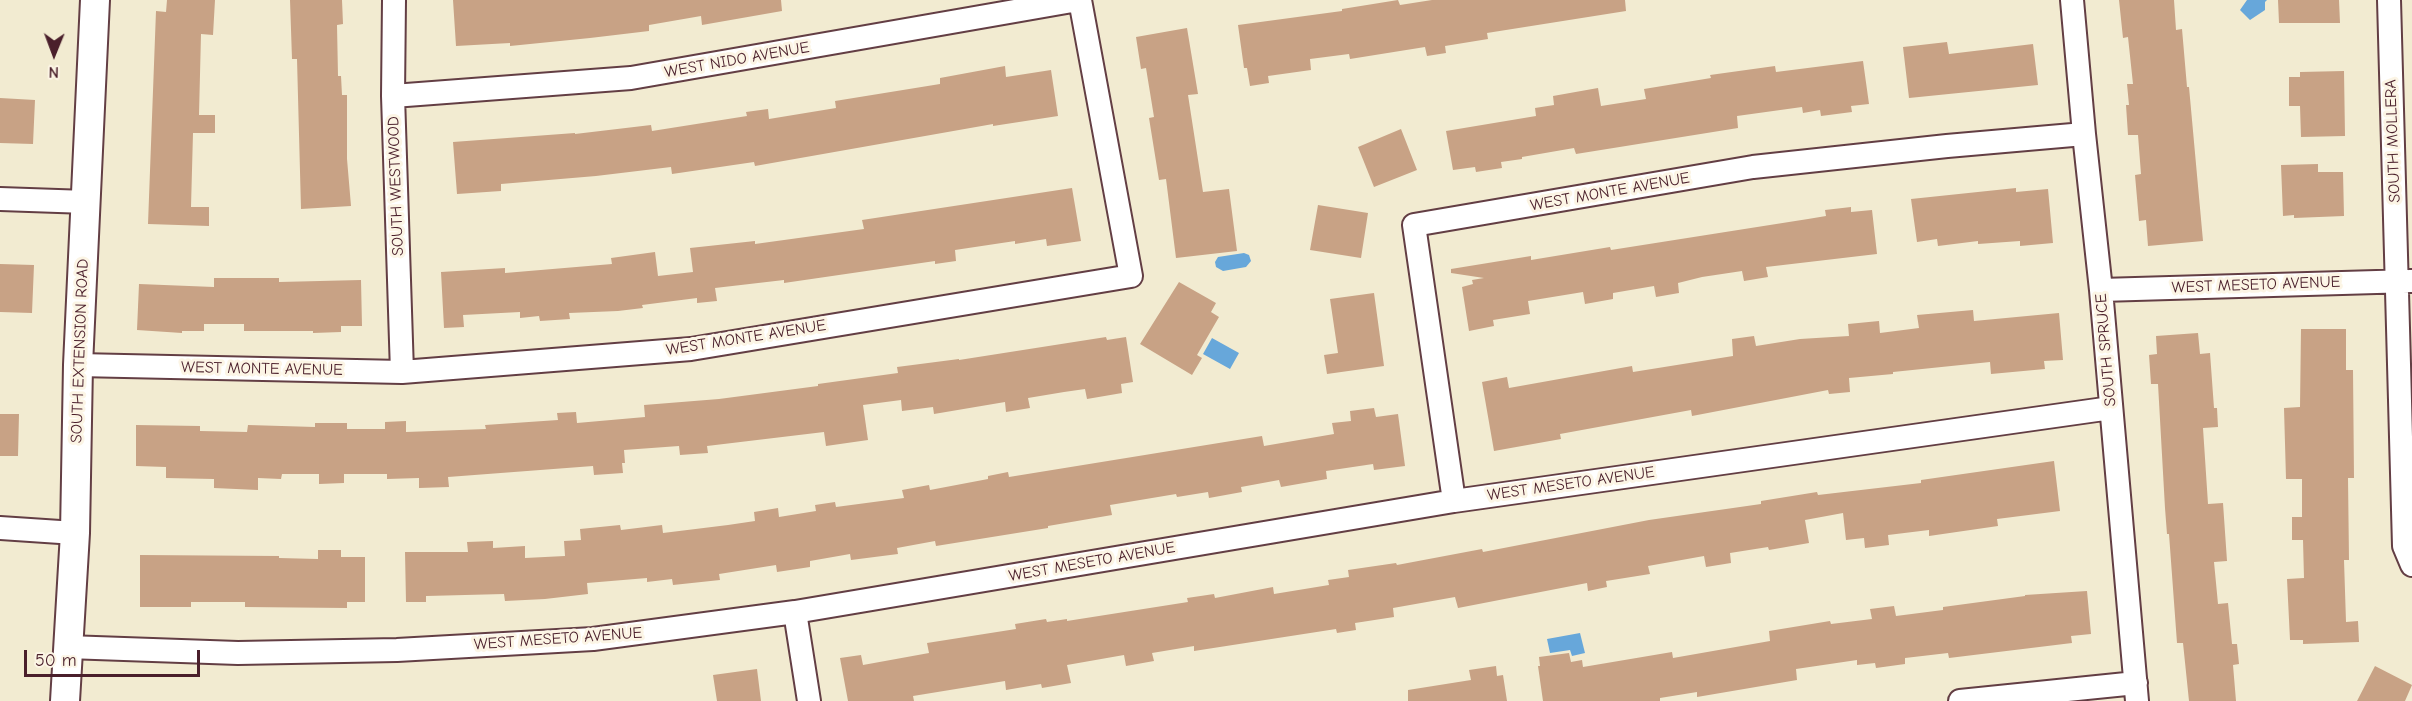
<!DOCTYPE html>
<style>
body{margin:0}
#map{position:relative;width:2412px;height:701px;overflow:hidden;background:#f2ebd1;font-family:"Comic Neue",sans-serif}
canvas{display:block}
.north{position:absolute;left:24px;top:24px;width:60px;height:60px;-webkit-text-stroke:4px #fcf5e5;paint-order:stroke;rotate:181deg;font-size:16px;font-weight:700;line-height:24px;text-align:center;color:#4a1f2b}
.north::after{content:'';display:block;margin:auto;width:21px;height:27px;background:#4a1f2b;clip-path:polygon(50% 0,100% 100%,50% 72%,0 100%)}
.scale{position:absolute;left:24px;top:650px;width:176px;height:27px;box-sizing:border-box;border:3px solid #4a1f2b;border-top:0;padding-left:8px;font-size:18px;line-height:21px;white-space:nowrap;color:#4a1f2b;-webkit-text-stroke:4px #fcf5e5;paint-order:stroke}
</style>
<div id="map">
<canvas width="2412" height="701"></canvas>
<div class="north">N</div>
<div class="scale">50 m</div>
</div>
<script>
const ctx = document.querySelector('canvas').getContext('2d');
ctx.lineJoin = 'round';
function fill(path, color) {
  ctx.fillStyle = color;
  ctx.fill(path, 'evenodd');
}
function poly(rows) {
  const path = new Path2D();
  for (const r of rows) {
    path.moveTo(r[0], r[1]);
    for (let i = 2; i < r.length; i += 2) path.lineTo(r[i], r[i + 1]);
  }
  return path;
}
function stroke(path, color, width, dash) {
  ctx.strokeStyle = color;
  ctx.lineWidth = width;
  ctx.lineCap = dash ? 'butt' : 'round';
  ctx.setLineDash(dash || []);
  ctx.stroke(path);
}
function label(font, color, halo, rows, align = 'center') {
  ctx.font = font + ' "Comic Neue",sans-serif';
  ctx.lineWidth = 6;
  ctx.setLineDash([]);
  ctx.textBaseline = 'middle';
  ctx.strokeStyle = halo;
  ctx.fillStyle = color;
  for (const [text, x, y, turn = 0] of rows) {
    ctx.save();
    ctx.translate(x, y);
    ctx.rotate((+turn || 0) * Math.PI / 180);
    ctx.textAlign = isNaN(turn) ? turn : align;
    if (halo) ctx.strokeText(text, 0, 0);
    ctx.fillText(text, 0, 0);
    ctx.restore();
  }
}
const water = poly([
 [2247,0,2267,0,2265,2,2265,10,2250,20,2240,10],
 [1244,253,1249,255,1251,261,1246,267,1223,271,1216,267,1215,262,1218,257],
 [1212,338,1239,353,1230,369,1203,354],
 [1580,633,1585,653,1572,656,1570,650,1550,653,1547,639]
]);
const building = poly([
 [167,0,215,0,213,35,201,34,199,115,215,115,215,133,193,133,191,207,209,207,209,226,148,224,156,11,166,12],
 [290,0,342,0,343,24,337,25,338,76,341,76,342,95,347,95,347,159,351,206,301,209,297,59,292,59],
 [453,0,781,0,782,11,702,25,701,16,649,25,649,31,590,38,510,46,510,43,456,46],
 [1398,0,1400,5,1432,0,1625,0,1626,11,1487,33,1488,39,1445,46,1446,53,1427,56,1425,47,1350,59,1349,54,1310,59,1311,70,1268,76,1269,83,1250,86,1247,68,1244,68,1238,25,1342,11,1342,9],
 [2119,0,2174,0,2176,30,2182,29,2187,87,2189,87,2203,241,2148,246,2146,220,2139,221,2135,175,2141,174,2138,135,2128,135,2126,105,2129,105,2127,84,2133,84,2128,37,2123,38],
 [2278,0,2339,0,2340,23,2279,23],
 [1187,28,1198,94,1188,95,1203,192,1229,189,1237,251,1176,258,1166,179,1159,180,1149,118,1154,117,1146,68,1141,69,1136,37],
 [1947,42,1949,54,2033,44,2038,85,1909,98,1903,47],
 [1863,61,1869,104,1851,106,1852,112,1821,116,1820,110,1803,113,1802,107,1737,116,1738,128,1576,154,1574,148,1522,157,1522,159,1501,162,1502,168,1476,172,1475,167,1453,170,1446,131,1536,116,1535,108,1554,105,1553,96,1598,88,1601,106,1646,99,1644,89,1711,78,1710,75,1775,66,1776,72],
 [1005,66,1006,77,1051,70,1058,116,993,126,993,124,755,166,754,162,672,174,671,167,596,176,501,184,501,191,457,194,453,142,575,133,575,134,651,125,652,131,747,116,746,112,768,109,769,119,836,108,835,101,940,84,940,78],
 [2344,71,2345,136,2301,137,2300,106,2289,106,2289,77,2300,77,2300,72],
 [0,98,35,100,33,144,0,143],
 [1401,129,1417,170,1374,187,1358,147],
 [2318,164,2318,172,2343,172,2344,216,2294,218,2294,215,2283,216,2281,165],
 [1072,188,1081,241,1047,246,1046,239,1015,244,1015,241,955,250,956,261,935,264,935,261,784,283,784,280,715,288,717,301,697,303,697,298,642,305,643,308,618,311,569,313,570,319,540,321,539,316,520,318,520,312,463,315,464,327,444,328,441,272,505,268,505,273,612,264,611,258,655,252,658,276,693,272,690,248,755,241,755,244,864,229,862,220],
 [2016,188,2016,192,2048,189,2053,243,2020,246,2020,241,1978,244,1978,241,1938,246,1937,239,1917,242,1911,199],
 [1318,205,1368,213,1361,258,1310,250],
 [1851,207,1851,212,1872,210,1877,254,1766,267,1768,277,1744,281,1742,271,1702,277,1678,283,1679,293,1656,297,1654,286,1613,293,1613,299,1585,304,1583,292,1528,301,1530,314,1493,320,1494,326,1469,331,1462,287,1473,284,1472,280,1484,278,1451,273,1451,269,1531,256,1531,260,1610,247,1611,250,1808,219,1826,216,1825,210],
 [0,264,34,265,32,313,0,312],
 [214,278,279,278,279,282,361,280,362,326,341,326,341,332,313,333,313,331,244,331,244,324,204,324,204,331,182,331,182,333,137,330,139,284,214,287],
 [1179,282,1216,303,1211,312,1219,317,1197,355,1202,358,1192,375,1140,344],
 [1374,293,1384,366,1327,374,1324,355,1338,353,1330,299],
 [1973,310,1974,321,2059,313,2063,360,2044,361,2045,369,1991,374,1990,362,1893,372,1893,374,1849,378,1850,392,1829,394,1828,390,1692,416,1691,410,1560,434,1561,439,1494,451,1482,382,1507,377,1509,388,1632,366,1633,372,1733,356,1732,339,1754,336,1756,346,1800,339,1849,336,1848,324,1879,321,1880,333,1919,328,1917,315],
 [2301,329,2346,329,2346,370,2353,370,2354,478,2348,478,2349,560,2344,560,2346,622,2358,621,2359,642,2303,644,2303,640,2290,640,2287,579,2304,578,2303,540,2292,540,2292,517,2302,517,2302,479,2286,479,2284,408,2300,407],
 [2198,333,2200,354,2210,353,2214,408,2217,408,2218,427,2203,428,2208,504,2223,503,2227,561,2214,562,2218,604,2228,603,2232,644,2237,644,2239,664,2233,665,2236,701,2189,701,2183,643,2177,643,2169,534,2167,534,2165,508,2158,384,2151,384,2149,355,2157,354,2156,336],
 [1106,337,1107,340,1126,337,1133,382,1121,384,1122,393,1087,399,1085,389,1064,392,1028,398,1030,408,1006,412,1005,402,934,414,933,407,902,411,901,400,863,405,868,440,826,446,824,432,707,446,708,453,680,455,679,446,624,450,625,463,622,463,623,473,594,475,593,466,448,477,449,487,419,488,419,478,387,479,387,474,344,474,344,483,319,484,319,474,282,474,281,479,258,478,258,490,214,488,214,479,166,478,166,467,136,466,136,425,200,426,200,431,247,432,248,425,315,427,315,423,347,423,347,429,385,429,385,422,406,421,406,432,486,429,485,425,558,420,557,413,576,412,577,423,645,417,644,405,719,399,818,386,818,384,898,373,897,367,959,359,959,360],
 [1374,408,1376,417,1398,414,1405,466,1374,470,1373,464,1326,471,1327,479,1281,487,1279,480,1241,487,1242,492,1209,498,1208,492,1177,497,1176,494,1110,505,1112,515,1048,526,1048,528,936,546,935,541,897,548,898,554,851,560,850,554,810,561,810,567,777,572,776,565,719,574,720,580,673,585,672,579,647,582,647,578,587,583,588,594,545,599,505,601,504,594,426,596,426,602,406,602,405,552,468,552,467,542,493,541,493,548,525,546,525,558,565,556,564,541,581,540,580,529,620,525,621,530,662,525,663,533,728,525,755,521,754,512,778,508,779,517,816,511,815,505,835,502,836,507,904,498,902,490,929,485,930,490,988,479,988,476,1008,472,1009,477,1262,436,1264,446,1334,434,1332,423,1351,421,1350,411],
 [0,414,19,414,18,456,0,456],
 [2054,461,2060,511,1997,519,1998,526,1929,536,1929,530,1888,535,1889,545,1865,548,1864,538,1846,540,1843,513,1805,520,1809,543,1769,550,1768,547,1730,553,1731,563,1706,567,1704,556,1648,566,1650,574,1606,581,1607,587,1588,591,1587,583,1458,608,1455,597,1393,608,1394,617,1355,623,1356,630,1337,633,1336,629,1194,651,1194,646,1152,653,1154,661,1126,666,1124,655,1067,665,1071,683,1042,688,1041,684,1006,690,1005,681,913,696,914,701,848,701,840,658,861,655,863,665,929,653,927,643,1016,629,1015,624,1046,619,1047,622,1067,619,1067,621,1188,602,1187,598,1214,594,1215,598,1273,587,1274,594,1329,585,1328,580,1349,577,1348,570,1396,563,1397,565,1482,549,1483,552,1649,520,1761,504,1761,501,1817,492,1818,495,1921,483,1921,480],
 [318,550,341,550,341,557,365,557,365,602,347,602,347,608,245,607,245,602,191,602,191,607,140,607,140,555,279,556,279,558,318,559],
 [2087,591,2091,634,2071,636,2072,643,1949,658,1948,653,1905,658,1905,664,1876,668,1875,663,1857,665,1857,660,1796,669,1797,680,1697,697,1697,692,1660,698,1660,701,1543,701,1538,666,1540,666,1539,657,1569,653,1571,662,1582,660,1583,667,1672,652,1673,658,1770,641,1769,631,1830,621,1831,624,1872,619,1870,609,1894,606,1896,616,1943,610,1943,607,2025,596,2025,595],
 [1496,666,1497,676,1503,675,1507,701,1408,701,1408,690,1471,680,1469,670],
 [2375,666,2412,685,2405,701,2357,701],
 [757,669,761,701,717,701,713,675]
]);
const minor = poly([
 [394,0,393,96,402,372],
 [2072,0,2084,134,2101,290,2137,701],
 [2389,0,2404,546,2412,565],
 [393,96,631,78,1078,0],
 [0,199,87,202],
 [2101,290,2411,281],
 [78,365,402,372,691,349,1131,276,1080,0],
 [1454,501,1414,225,1753,167,1947,146,2084,134],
 [0,528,75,533],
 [795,612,809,701],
 [67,647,238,653,397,650,593,639,795,612,1454,501,2111,408],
 [1960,701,2136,683]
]);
const tertiary = poly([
 [65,701,75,533,78,365,95,0]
]);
const streetNames = [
 ["WEST NIDO AVENUE",737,60,-10],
 ["SOUTH MOLLERA",2393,141,-92],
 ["SOUTH WESTWOOD",396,186,-92],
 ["WEST MONTE AVENUE",1610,192,-10],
 ["WEST MESETO AVENUE",2256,285,-2],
 ["WEST MONTE AVENUE",746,338,-9],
 ["SOUTH SPRUCE",2106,350,-95],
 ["SOUTH EXTENSION ROAD",80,351,-88],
 ["WEST MONTE AVENUE",262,369,1],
 ["WEST MESETO AVENUE",1571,484,-8],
 ["WEST MESETO AVENUE",1092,562,-10],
 ["WEST MESETO AVENUE",558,639,-4]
];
fill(water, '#67a7da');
fill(building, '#c8a285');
stroke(minor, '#633e44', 26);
stroke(tertiary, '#633e44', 32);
stroke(minor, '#fff', 22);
stroke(tertiary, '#fff', 28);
label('16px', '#4a1f2b', '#fcf5e5', streetNames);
</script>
